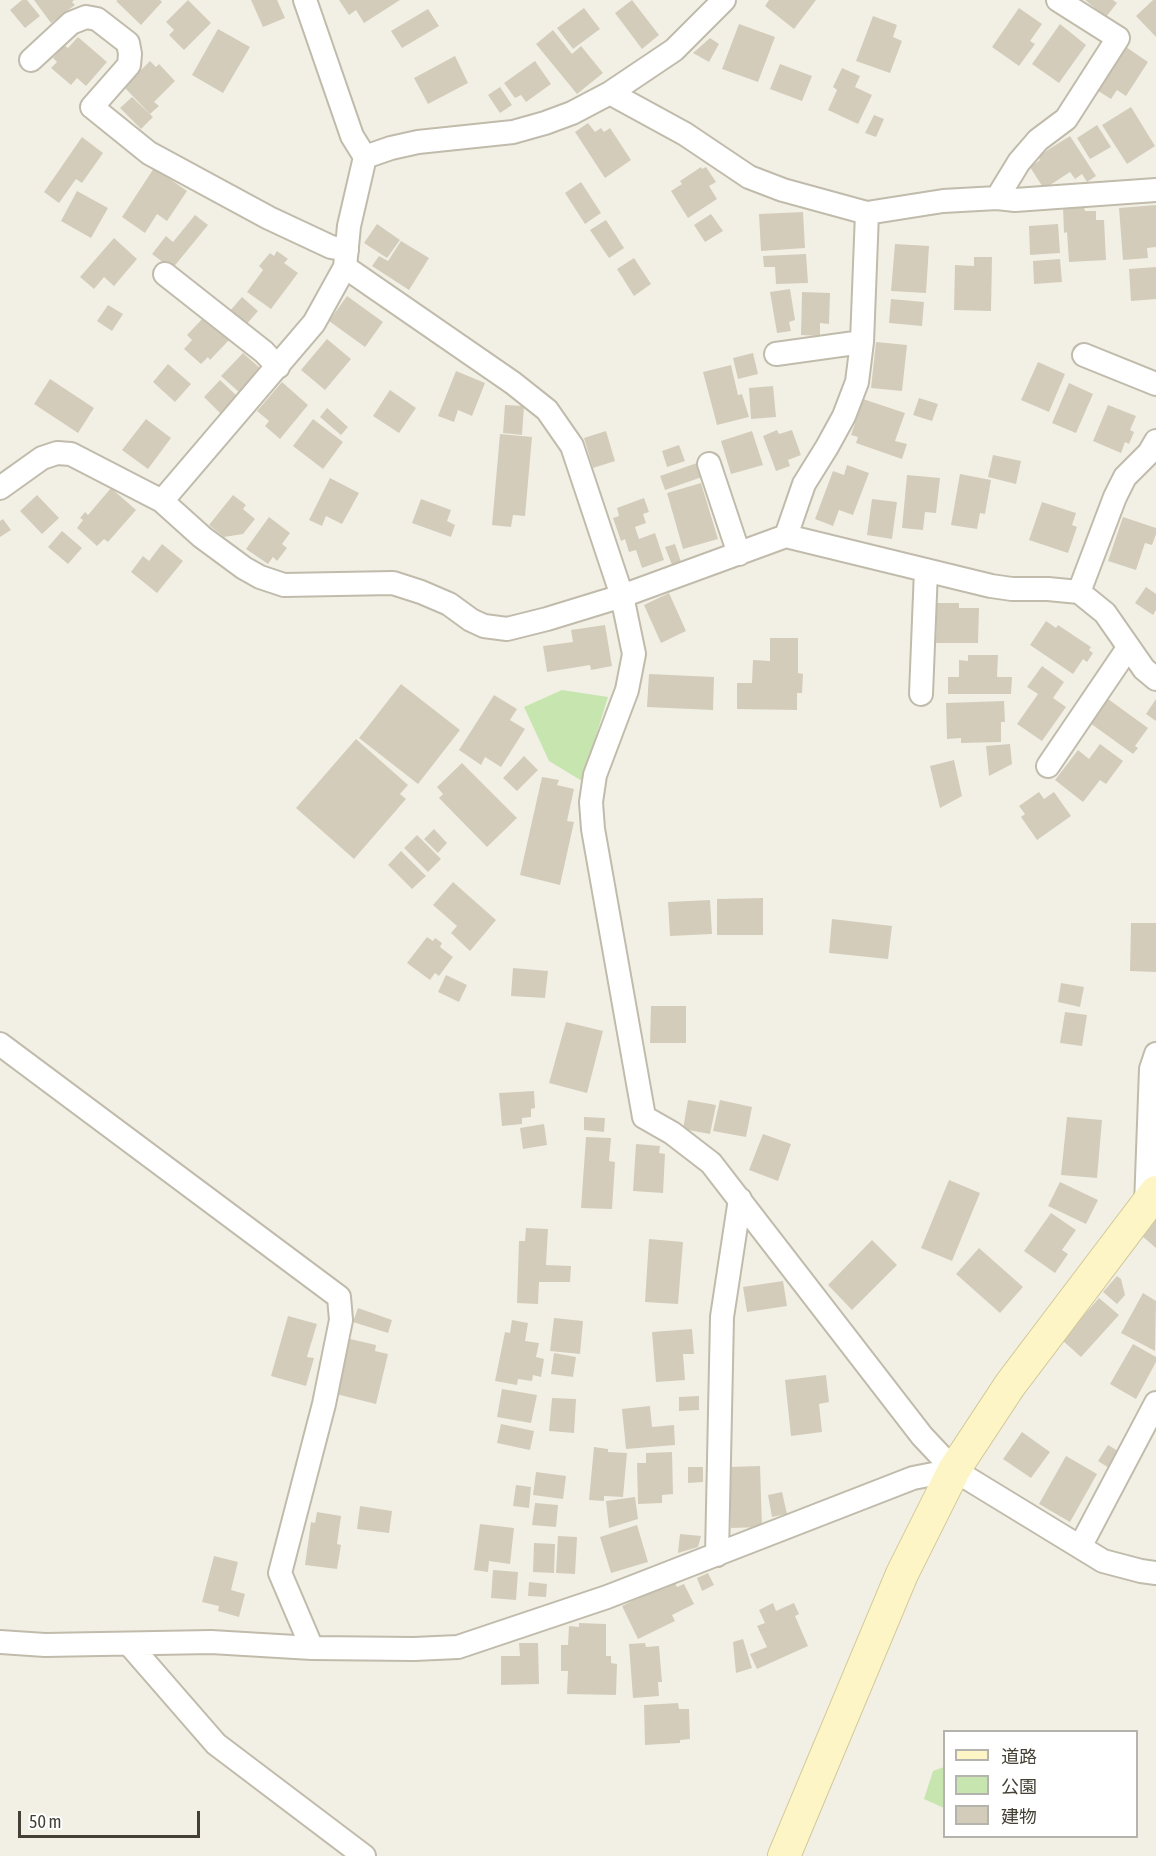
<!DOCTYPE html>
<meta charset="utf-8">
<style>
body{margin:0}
#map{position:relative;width:1156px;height:1856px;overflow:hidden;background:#f2f0e5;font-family:"Asap Condensed","Noto Sans JP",sans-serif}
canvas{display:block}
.legend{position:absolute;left:943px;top:1730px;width:195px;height:108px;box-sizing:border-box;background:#fff;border:2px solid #b4b3ae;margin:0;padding:8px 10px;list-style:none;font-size:18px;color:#444035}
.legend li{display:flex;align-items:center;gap:12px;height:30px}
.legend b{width:30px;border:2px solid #b4b3ae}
.scale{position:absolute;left:18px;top:1811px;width:182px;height:27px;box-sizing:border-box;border:3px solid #444035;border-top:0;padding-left:8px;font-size:18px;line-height:21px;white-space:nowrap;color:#444035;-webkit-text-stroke:4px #fff;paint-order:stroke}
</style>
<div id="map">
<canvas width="1156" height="1856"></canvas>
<ul class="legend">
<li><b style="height:8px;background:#fdf5c5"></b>道路</li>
<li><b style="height:16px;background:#c7e5af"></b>公園</li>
<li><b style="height:16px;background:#d3ccbb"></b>建物</li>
</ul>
<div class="scale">50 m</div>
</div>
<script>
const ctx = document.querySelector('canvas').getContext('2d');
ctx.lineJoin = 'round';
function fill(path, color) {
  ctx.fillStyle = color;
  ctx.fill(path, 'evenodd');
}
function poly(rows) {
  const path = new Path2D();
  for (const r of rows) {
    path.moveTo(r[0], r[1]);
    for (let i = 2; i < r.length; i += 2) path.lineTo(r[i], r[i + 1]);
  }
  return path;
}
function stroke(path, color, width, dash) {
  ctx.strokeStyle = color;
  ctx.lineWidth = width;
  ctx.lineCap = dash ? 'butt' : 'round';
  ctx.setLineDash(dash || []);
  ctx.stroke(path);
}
const green = poly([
 [562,690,608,697,582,781,549,761,524,707],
 [944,1767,944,1808,924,1799,933,1771]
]);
const building = poly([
 [22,0,27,0,40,16,25,28,10,10],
 [34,0,74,0,72,2,75,5,51,23],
 [118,0,160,0,162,2,141,25,116,1],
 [188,0,211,23,184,50,169,35,174,30,166,22],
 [251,0,277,0,285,18,263,27],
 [339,0,400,0,364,23,356,10,349,15],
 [632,0,659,35,642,49,615,13],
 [769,0,816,0,794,29,765,6],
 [1085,0,1113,0,1117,3,1106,17],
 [1153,0,1156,0,1156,37,1136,16],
 [584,8,600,29,573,49,557,28],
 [1019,8,1042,24,1030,41,1035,44,1019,66,992,47],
 [428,9,439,26,402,48,391,31],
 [873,16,897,25,893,37,902,41,890,73,856,61],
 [739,24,775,37,758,82,722,69],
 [1060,24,1086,45,1059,83,1032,64],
 [218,29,250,47,223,93,192,75],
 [553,30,572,54,581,46,603,73,577,94,536,44],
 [78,37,107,62,86,86,77,78,71,85,51,68,57,62,53,58,64,45,68,48],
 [710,38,719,44,709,62,693,53],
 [1123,45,1148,62,1126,96,1117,90,1111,99,1095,89],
 [455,56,468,83,428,104,414,78],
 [150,61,156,67,159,64,175,81,154,102,159,106,150,114,124,87],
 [535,61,551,84,526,102,521,95,515,98,504,83],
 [780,64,812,76,802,101,770,89],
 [842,68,860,76,855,87,872,95,858,124,828,110,837,90,833,87],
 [500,87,512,105,500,113,488,95],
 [132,97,153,117,141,129,120,108],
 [1131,107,1155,146,1127,164,1102,125],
 [874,115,884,119,876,137,865,133],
 [588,123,595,132,601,128,604,132,610,128,631,160,605,178,575,132],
 [1097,125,1111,147,1090,159,1077,138],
 [1070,136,1096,176,1087,182,1082,174,1075,179,1070,172,1044,189,1030,167,1040,160,1038,156],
 [82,137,103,153,82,183,76,179,59,203,44,192],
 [701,167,702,169,706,167,716,182,709,186,717,199,688,218,671,191,682,184,680,181],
 [154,168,187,191,167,221,157,214,145,233,122,217],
 [581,182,601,213,585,224,565,193],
 [77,191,108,208,91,238,61,221],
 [1156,205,1156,247,1147,248,1148,258,1123,260,1119,208],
 [1084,207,1085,211,1096,211,1096,220,1104,220,1106,260,1069,262,1067,232,1064,233,1063,208],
 [803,212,805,248,761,251,759,214],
 [711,214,723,231,705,242,694,225],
 [195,215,208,225,172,269,152,254,166,236,173,242],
 [606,220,624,248,609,258,590,230],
 [377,224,400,240,387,258,364,243],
 [1058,224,1060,253,1030,255,1029,226],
 [114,238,137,259,114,286,104,277,94,289,80,277],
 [401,241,429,258,409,290,372,266,379,256,388,261],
 [895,244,929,246,926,293,891,291],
 [277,251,288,259,284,263,298,273,271,309,247,292,263,270,259,266,270,253,274,256],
 [806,254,808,283,776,284,775,267,764,267,763,256],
 [974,257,992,257,991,311,954,310,955,265,974,266],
 [634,258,651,284,634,296,617,269],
 [1060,259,1062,282,1034,284,1033,261],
 [1156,267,1156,299,1131,301,1129,269],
 [790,289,795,320,789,322,791,331,777,333,770,292],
 [802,292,830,293,829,324,820,323,820,336,801,335],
 [347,296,383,322,365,347,329,321],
 [242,297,258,311,245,326,229,312],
 [891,299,924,302,922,326,889,323],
 [108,305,123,314,112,331,97,321],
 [204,317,229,340,210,360,208,357,201,364,184,349,192,340,187,335],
 [327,339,351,359,325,390,301,370],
 [876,342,907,345,902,391,871,388],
 [243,353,262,370,240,393,221,376],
 [753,353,758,374,738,379,733,358],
 [1038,362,1065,374,1049,412,1021,400],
 [168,364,191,384,175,402,153,382],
 [731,365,738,395,742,394,749,417,717,425,703,372],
 [456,371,485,383,472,416,458,410,454,422,438,416],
 [50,379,94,408,78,433,34,404],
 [220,380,237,396,221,414,204,397],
 [282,382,308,405,280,439,265,426,269,421,257,411],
 [1069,383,1093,394,1076,433,1052,423],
 [773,386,776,417,751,419,749,388],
 [390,390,416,408,399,433,373,416],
 [919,398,938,404,932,421,913,415],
 [863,399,905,413,895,441,907,444,902,459,856,443,858,437,851,435],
 [505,405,524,406,522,435,503,433],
 [1108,405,1136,416,1130,430,1134,432,1129,444,1125,442,1121,453,1093,441],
 [327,408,348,427,341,435,320,417],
 [146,419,171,438,148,469,122,450],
 [313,419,343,442,323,469,293,446],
 [777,430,779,434,792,430,801,455,788,460,790,466,776,471,763,436],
 [606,431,615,461,593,468,584,438],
 [752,431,763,465,731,474,721,441],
 [500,434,532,437,525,516,513,515,511,527,492,525],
 [679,445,685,461,667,467,662,451],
 [993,455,1021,461,1016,484,988,477],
 [697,463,702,477,665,490,660,476],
 [847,465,869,473,853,515,839,510,833,526,815,519,833,471,844,475],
 [960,474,991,480,985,514,980,513,977,529,951,525],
 [907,475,940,478,936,513,925,512,923,530,902,528],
 [330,478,359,493,342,524,326,516,322,526,309,520],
 [701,483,718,539,683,549,667,493],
 [111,488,136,510,108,542,104,539,97,546,77,528,83,520,80,518,85,512,88,515],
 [37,495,59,518,42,534,20,511],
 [233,495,246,505,243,509,255,519,243,534,224,537,209,525],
 [644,498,649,512,643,514,646,523,635,527,639,539,655,533,664,560,642,568,636,550,629,552,625,539,621,541,613,518,619,516,617,508],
 [421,499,451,510,447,521,455,525,451,537,412,523],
 [872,499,897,502,892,539,867,535],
 [1042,502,1076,513,1072,525,1077,527,1068,553,1029,540],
 [269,517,290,533,282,544,287,548,277,561,273,557,268,564,246,549],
 [1123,517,1156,528,1156,534,1152,545,1145,543,1136,570,1108,561],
 [3,519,11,530,0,537,0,521],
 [62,531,82,548,68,564,48,547],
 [162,544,183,561,157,593,131,572,143,556,149,561],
 [675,544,681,562,672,565,665,547],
 [1146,587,1156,594,1156,610,1153,615,1135,603],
 [669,593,686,631,661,643,644,605],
 [937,603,959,603,959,608,979,608,978,643,936,643],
 [1046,621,1056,628,1058,625,1091,647,1089,650,1093,653,1087,662,1083,659,1073,674,1030,645],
 [605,625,612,666,591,670,590,665,547,672,543,646,573,642,571,630],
 [770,638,798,638,798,673,803,674,802,693,797,693,797,710,737,709,737,683,752,683,753,660,770,661],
 [968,655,998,655,997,677,1012,677,1011,694,948,694,948,677,959,677,959,660,968,661],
 [1042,666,1064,682,1053,698,1066,707,1042,741,1017,724,1038,694,1027,687],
 [649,674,714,677,713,710,647,707],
 [401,684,460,730,418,784,359,738],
 [494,695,517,709,510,720,525,729,501,767,485,757,481,765,459,750],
 [1108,699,1148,728,1135,746,1138,748,1133,754,1090,723],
 [1156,699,1156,721,1146,714],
 [1004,701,1005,722,1001,722,1001,742,961,743,961,738,947,739,946,703],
 [356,739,408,785,400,794,406,799,354,859,296,808],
 [1010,744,1012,764,989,776,986,746],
 [1100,744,1123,761,1106,784,1100,780,1083,802,1055,780,1078,750,1089,759],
 [524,756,538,770,517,791,503,778],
 [954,760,962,796,940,808,930,766],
 [462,763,517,818,487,847,439,798,443,794,437,787],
 [542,777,559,780,557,785,574,789,567,821,574,822,560,885,520,875],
 [1039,792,1044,799,1054,792,1071,816,1037,840,1021,817,1025,814,1019,806],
 [434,829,447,843,438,853,424,839],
 [417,835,441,859,428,872,404,848],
 [401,851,426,876,412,889,388,865],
 [453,882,496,920,470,951,451,933,457,926,433,905],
 [763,898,763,935,717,935,717,899],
 [710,900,712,934,670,936,668,902],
 [832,919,892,926,888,959,829,953],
 [1131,923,1156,923,1156,972,1130,971],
 [427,937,433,941,435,938,442,943,440,947,453,957,439,976,435,973,430,980,407,963],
 [513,968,548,971,545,998,511,996],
 [446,975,467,985,459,1002,438,992],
 [1061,983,1084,987,1080,1007,1058,1002],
 [651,1006,686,1006,686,1043,650,1043],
 [1065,1012,1087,1015,1082,1046,1060,1043],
 [566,1022,603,1031,587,1093,549,1083],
 [534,1091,535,1108,531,1109,531,1117,522,1118,522,1124,502,1126,499,1093],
 [688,1100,716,1105,710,1134,683,1129],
 [720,1100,752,1107,746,1137,713,1131],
 [584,1117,605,1118,604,1132,584,1130],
 [1067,1117,1102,1120,1097,1178,1061,1175],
 [544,1124,547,1145,523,1149,520,1128],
 [763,1134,791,1144,778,1181,749,1170],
 [586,1137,611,1138,609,1161,615,1162,612,1209,581,1208],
 [636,1144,660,1146,659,1153,665,1154,663,1193,633,1191],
 [949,1180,980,1193,952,1261,921,1248],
 [1060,1182,1098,1200,1086,1224,1048,1206],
 [1051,1213,1076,1230,1062,1250,1068,1254,1055,1273,1024,1251],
 [1156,1219,1156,1248,1142,1236],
 [526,1228,548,1229,546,1265,571,1266,570,1282,539,1282,538,1304,517,1303,519,1241,525,1241],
 [649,1239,683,1242,678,1304,645,1302],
 [872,1240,897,1265,852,1310,828,1285],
 [979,1248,1023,1287,1000,1313,956,1274],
 [1117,1276,1121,1279,1125,1295,1117,1304,1103,1292],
 [783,1281,787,1306,747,1312,743,1287],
 [1143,1293,1156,1301,1155,1351,1121,1333],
 [1099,1298,1119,1315,1081,1357,1062,1340],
 [358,1308,392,1320,388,1333,353,1322],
 [288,1316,317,1324,307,1357,314,1358,306,1386,271,1376],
 [554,1318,583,1321,580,1354,550,1351],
 [512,1320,528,1323,525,1341,539,1343,536,1357,544,1359,541,1377,533,1375,532,1381,518,1379,517,1385,495,1381,505,1332,510,1333],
 [692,1329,694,1354,683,1354,685,1380,656,1382,652,1332],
 [350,1339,376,1345,375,1351,388,1354,376,1404,336,1394],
 [1133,1344,1156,1357,1156,1362,1136,1399,1110,1384],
 [554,1353,576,1357,573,1377,551,1374],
 [826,1375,829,1402,819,1404,822,1432,791,1436,785,1380],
 [502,1389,537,1395,531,1423,497,1417],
 [699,1396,699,1410,679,1411,679,1397],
 [552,1398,576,1399,574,1433,549,1431],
 [650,1406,652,1427,674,1425,675,1445,626,1449,622,1409],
 [501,1424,534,1431,530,1450,497,1443],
 [1022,1432,1050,1452,1031,1478,1003,1459],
 [1108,1445,1118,1451,1109,1468,1098,1461],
 [594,1447,608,1449,608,1452,627,1453,623,1497,604,1496,604,1501,589,1500],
 [672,1452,673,1494,662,1495,662,1503,638,1504,637,1463,646,1463,646,1453],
 [1066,1456,1097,1474,1070,1522,1039,1504],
 [760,1466,762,1527,731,1528,729,1467],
 [688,1467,703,1467,703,1482,688,1483],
 [536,1472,566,1476,563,1499,533,1495],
 [516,1485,531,1487,529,1508,513,1506],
 [782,1492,787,1514,772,1517,768,1495],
 [635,1497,638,1519,609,1528,606,1501],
 [535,1503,558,1505,556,1527,532,1525],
 [360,1506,392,1511,389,1533,357,1529],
 [317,1512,341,1516,337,1544,341,1545,337,1569,305,1565,311,1522,315,1523],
 [480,1524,514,1528,510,1564,489,1561,488,1572,474,1570],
 [637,1525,648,1562,611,1573,600,1537],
 [680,1534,701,1536,698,1547,678,1553],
 [558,1536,577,1537,575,1574,556,1573],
 [534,1543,555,1544,554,1573,533,1572],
 [214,1556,238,1562,231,1590,245,1594,239,1617,218,1611,219,1606,202,1602],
 [493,1570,518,1572,516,1600,491,1598],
 [708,1573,714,1585,702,1591,697,1578],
 [674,1581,677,1587,684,1584,694,1604,672,1615,675,1621,638,1639,622,1606],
 [529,1582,547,1584,546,1597,528,1596],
 [773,1603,776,1611,794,1603,799,1614,795,1616,808,1646,757,1669,750,1654,767,1647,757,1626,765,1623,759,1610],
 [579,1623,606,1624,606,1656,611,1656,611,1663,617,1664,616,1695,567,1694,568,1671,561,1671,561,1645,568,1645,569,1626,579,1627],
 [743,1639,752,1668,736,1673,733,1642],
 [519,1643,538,1643,539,1684,501,1685,501,1656,520,1656],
 [645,1643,646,1647,659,1646,662,1682,658,1682,659,1696,633,1698,629,1644],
 [678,1703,679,1709,689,1709,690,1739,680,1740,680,1743,645,1745,644,1705]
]);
const street = poly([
 [31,60,71,23,86,17,97,19,128,43,130,54,129,65,92,107,149,153,269,218,331,247,347,250],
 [610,93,685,134,749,177,783,190,867,213,943,201,997,198,1015,200,1156,190],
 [365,157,391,148,418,142,513,132,545,123,572,113,610,93,674,50,724,0],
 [997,198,1019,162,1038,140,1066,119,1118,38,1058,0],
 [345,267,513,383,547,410,572,446,622,596,634,654,627,690,595,775,591,802,593,829,644,1117,672,1133,711,1163,922,1436,954,1470,1103,1561,1141,1571,1156,1573],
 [165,274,264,352,278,367],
 [776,354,862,342],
 [1084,355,1156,384],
 [709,464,739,554],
 [0,488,42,458,57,453,71,454,162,501,202,537,244,568,260,577,284,585,393,583,421,592,449,604,471,620,484,626,507,629,547,619,622,596,786,536,991,586,1012,589,1048,589,1079,592,1105,613,1144,669,1156,679],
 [162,501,314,323,345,267,349,226,365,157,352,136,305,0],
 [786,536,804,484,827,447,844,416,857,382,862,342,867,213],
 [1079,592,1115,497,1125,477,1149,453,1156,441],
 [921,694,926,570],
 [1048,766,1128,648],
 [0,1044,339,1297,341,1320,324,1404,280,1573,312,1648],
 [1146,1205,1151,1069,1156,1054],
 [1080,1547,1156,1403],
 [717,1555,722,1317,740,1199],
 [0,1642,45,1645,211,1642,312,1648,414,1649,458,1647,607,1597,913,1478,954,1470],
 [129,1644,216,1744,364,1856]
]);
const secondary = poly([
 [784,1856,902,1574,954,1470,1010,1385,1156,1192]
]);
fill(green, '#c7e5af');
fill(building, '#d3ccbb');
stroke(street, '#c0bbab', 26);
stroke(secondary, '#d1c797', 34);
stroke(street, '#fff', 22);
stroke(secondary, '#fdf5c5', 32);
</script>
